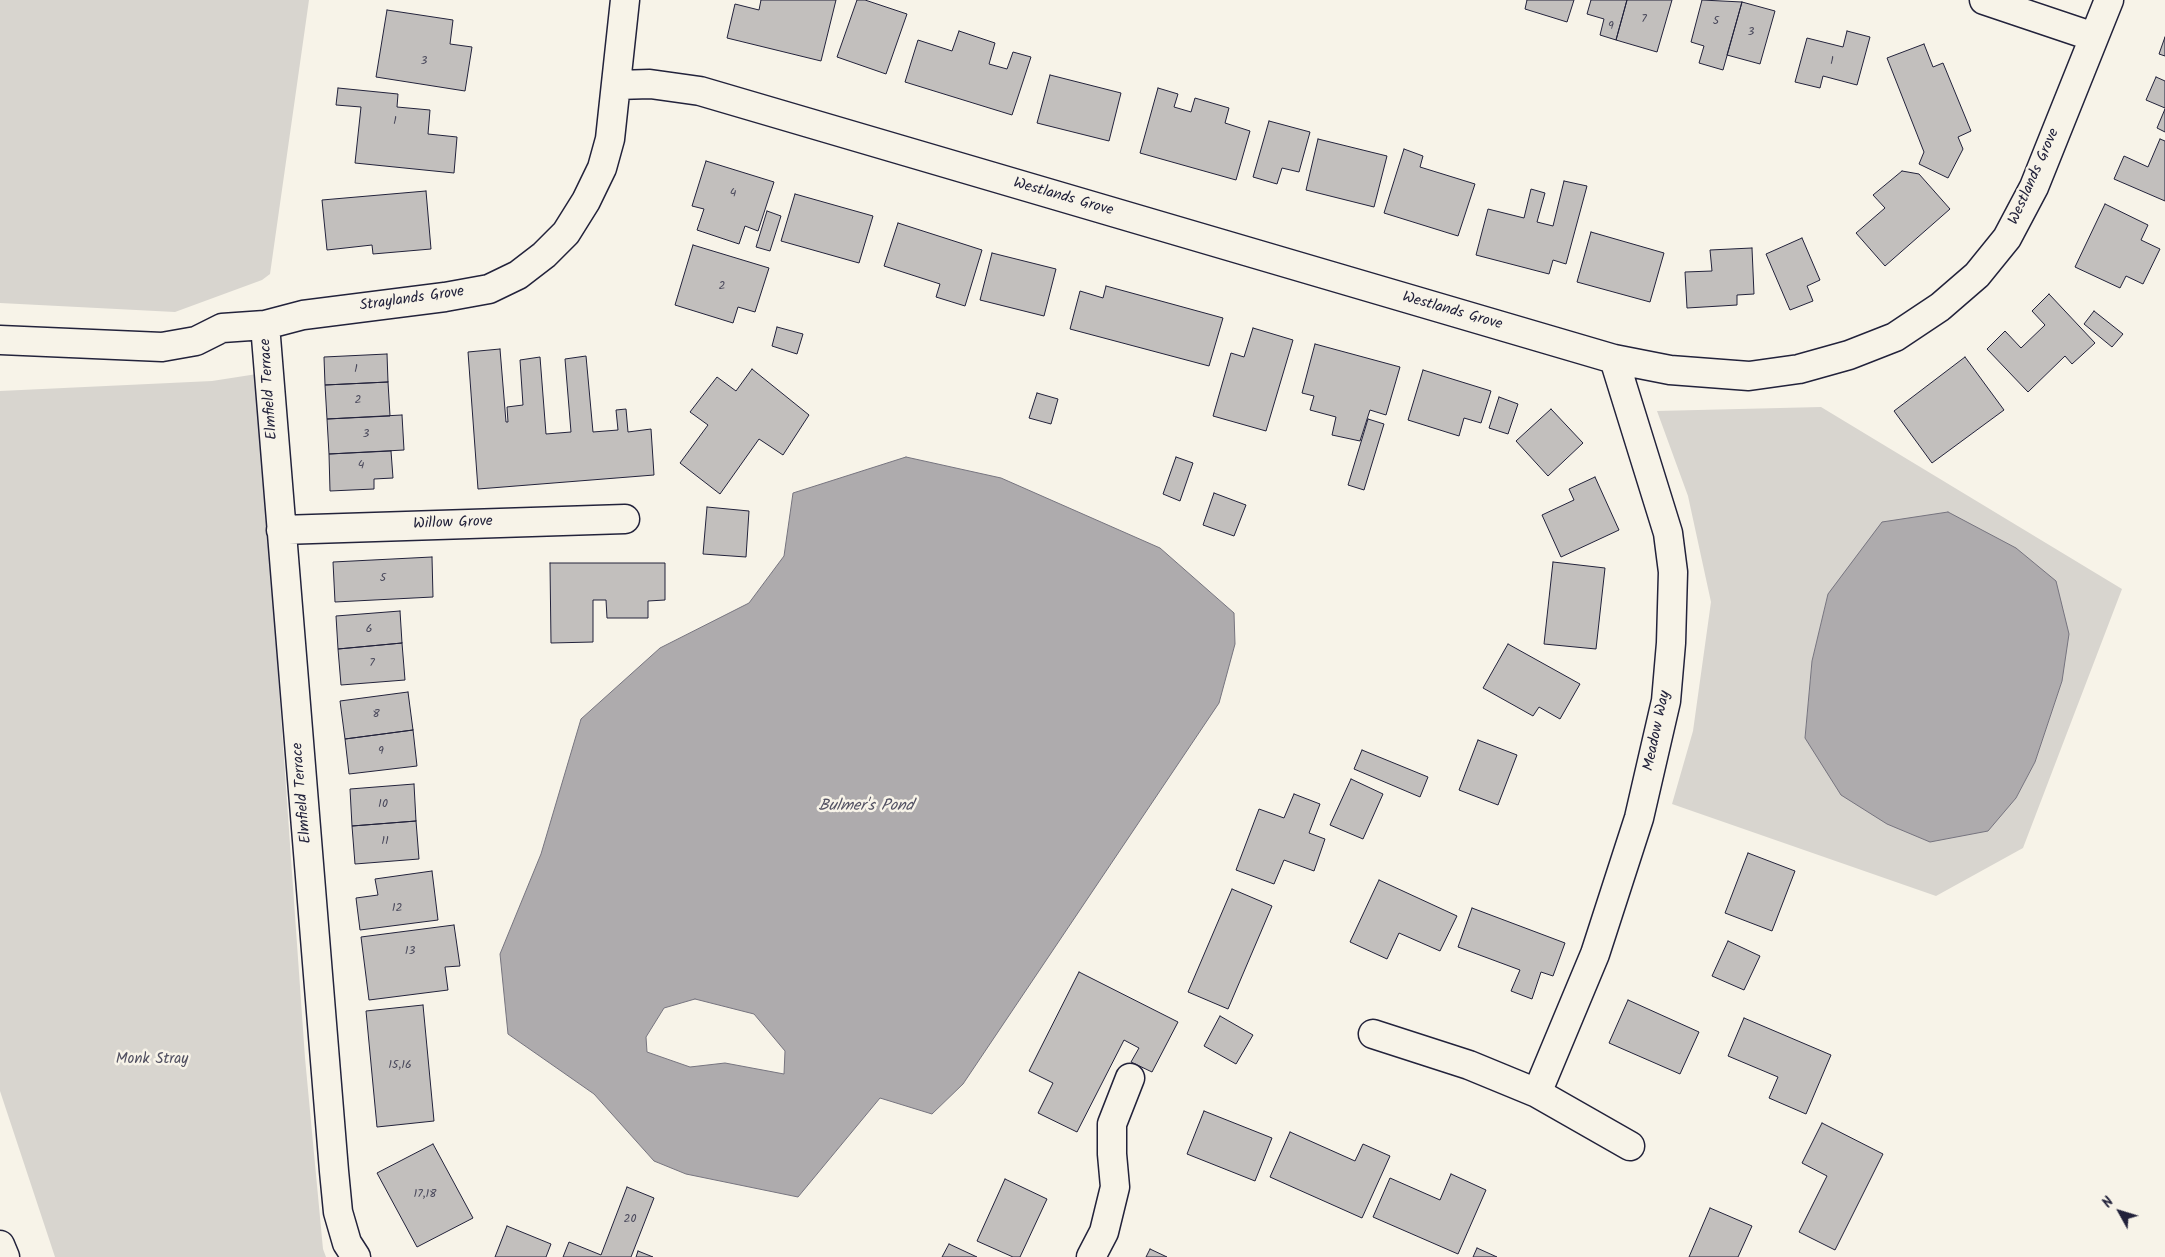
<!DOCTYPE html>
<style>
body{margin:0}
#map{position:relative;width:2165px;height:1257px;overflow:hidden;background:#f7f3e8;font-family:Kalam,sans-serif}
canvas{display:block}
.north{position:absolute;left:2095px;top:1187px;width:50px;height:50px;-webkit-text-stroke:4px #f7f3e8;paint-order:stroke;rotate:309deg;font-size:14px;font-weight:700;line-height:20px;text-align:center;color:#22223b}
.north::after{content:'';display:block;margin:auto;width:18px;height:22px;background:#22223b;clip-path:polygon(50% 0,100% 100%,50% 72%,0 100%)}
</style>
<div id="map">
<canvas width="2165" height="1257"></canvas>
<div class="north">N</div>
</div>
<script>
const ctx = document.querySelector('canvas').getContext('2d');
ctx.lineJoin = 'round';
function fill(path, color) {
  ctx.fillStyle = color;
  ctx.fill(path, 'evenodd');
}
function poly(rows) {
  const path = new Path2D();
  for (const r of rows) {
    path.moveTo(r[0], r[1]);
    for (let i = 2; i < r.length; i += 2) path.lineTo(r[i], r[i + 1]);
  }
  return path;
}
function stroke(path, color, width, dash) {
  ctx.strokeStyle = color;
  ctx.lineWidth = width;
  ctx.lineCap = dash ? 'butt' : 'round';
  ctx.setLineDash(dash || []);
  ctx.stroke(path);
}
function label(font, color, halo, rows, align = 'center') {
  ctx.font = font + ' Kalam,sans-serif';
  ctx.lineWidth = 5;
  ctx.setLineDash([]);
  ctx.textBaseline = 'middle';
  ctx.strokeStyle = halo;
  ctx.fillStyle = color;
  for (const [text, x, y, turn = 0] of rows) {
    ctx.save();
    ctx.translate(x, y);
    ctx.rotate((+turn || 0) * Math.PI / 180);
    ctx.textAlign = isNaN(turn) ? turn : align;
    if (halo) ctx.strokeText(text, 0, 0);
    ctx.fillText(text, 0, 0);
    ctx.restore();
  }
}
const green = poly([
 [0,0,309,0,270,274,262,280,175,312,0,303],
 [257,374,305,1058,323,1249,326,1257,55,1257,0,1091,0,391,212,381],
 [1821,407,2122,589,2023,848,1936,896,1672,804,1693,731,1711,602,1688,496,1657,411],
 [1828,594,2062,681,2035,762,2016,798,1805,738,1812,661]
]);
const water = poly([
 [906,457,1001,478,1160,548,1234,613,1235,644,1219,703,963,1084,932,1114,880,1098,798,1197,686,1174,654,1161,594,1094,508,1034,500,954,541,854,581,719,660,648,749,603,784,556,793,493,906,457],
 [695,999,754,1014,785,1051,784,1074,725,1063,690,1067,647,1052,646,1037,664,1008,695,999],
 [1948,512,2016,548,2056,581,2069,634,2062,681,2035,762,2016,798,1988,831,1930,842,1887,824,1841,795,1805,738,1812,661,1828,594,1882,522,1948,512]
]);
const building = poly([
 [761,0,836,0,821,61,727,38,735,4,759,10,761,0],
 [857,0,865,0,907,14,886,74,837,57,857,0],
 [1527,0,1574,0,1567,22,1525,9,1527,0],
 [1591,0,1627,0,1616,40,1600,35,1604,19,1587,14,1591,0],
 [1627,0,1672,0,1657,52,1616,40,1627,0],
 [1702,0,1742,2,1723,70,1699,63,1704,46,1691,42,1702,0],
 [1742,2,1775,11,1760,64,1727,55,1742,2],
 [387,10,453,20,450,44,472,47,465,91,376,77,387,10],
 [959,31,995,43,989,64,1007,69,1013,52,1031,57,1012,115,905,82,918,40,952,51,959,31],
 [1847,31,1870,37,1857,85,1823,76,1820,88,1795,82,1807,38,1843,47,1847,31],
 [2165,37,2165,56,2159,54,2165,37],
 [1924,44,1933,67,1943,63,1971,131,1958,137,1963,149,1948,178,1919,164,1924,152,1887,58,1924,44],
 [1050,75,1121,93,1109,141,1037,123,1050,75],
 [2156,77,2165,81,2165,108,2146,100,2156,77],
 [338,88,398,94,397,107,430,110,428,134,457,137,454,173,355,163,361,107,336,105,338,88],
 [1158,88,1178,94,1174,107,1191,112,1195,98,1229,108,1225,123,1250,131,1236,180,1140,153,1158,88],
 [2165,109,2165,132,2157,128,2165,109],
 [1269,121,1310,132,1299,172,1282,168,1277,184,1253,177,1269,121],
 [1318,139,1387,156,1374,207,1306,190,1318,139],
 [2160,139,2165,141,2165,201,2114,179,2124,156,2148,167,2160,139],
 [1404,149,1423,156,1420,167,1475,184,1458,236,1384,213,1404,149],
 [706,161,774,182,758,231,745,226,739,244,697,230,704,209,692,206,706,161],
 [1902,171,1919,174,1950,209,1885,266,1856,233,1885,208,1873,195,1902,171],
 [1564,181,1587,186,1566,264,1553,260,1549,274,1476,255,1488,209,1524,218,1531,189,1545,193,1537,222,1553,226,1564,181],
 [426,191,431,249,373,254,372,245,327,250,322,200,426,191],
 [795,194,873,216,859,263,781,241,795,194],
 [2105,204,2148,225,2141,240,2160,249,2143,284,2126,276,2120,288,2075,267,2105,204],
 [767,211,781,216,770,251,756,247,767,211],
 [898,223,982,250,965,306,936,297,940,284,884,266,898,223],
 [1591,232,1664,253,1650,302,1577,282,1591,232],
 [1802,238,1820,280,1807,286,1813,301,1790,310,1766,254,1802,238],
 [693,245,769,268,755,312,738,307,733,323,675,305,693,245],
 [1752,248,1754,294,1737,295,1737,305,1687,308,1685,272,1712,271,1710,250,1752,248],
 [992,253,1056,269,1044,316,980,300,992,253],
 [1106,286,1223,318,1209,366,1070,329,1080,291,1103,298,1106,286],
 [2049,294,2095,343,2072,364,2065,356,2028,392,1987,349,2005,331,2021,348,2045,325,2032,311,2049,294],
 [2094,311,2123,334,2112,347,2084,324,2094,311],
 [777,327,803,334,797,354,772,346,777,327],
 [1253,328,1293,340,1266,431,1213,416,1231,353,1244,357,1253,328],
 [1315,344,1400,367,1386,415,1370,410,1360,441,1332,435,1336,417,1310,410,1314,396,1302,393,1315,344],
 [500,349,506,422,508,422,507,407,523,405,520,360,540,357,546,434,571,432,565,359,586,356,593,432,618,430,616,410,626,409,628,432,651,429,654,475,478,489,468,352,500,349],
 [387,354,388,382,325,385,324,357,387,354],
 [1965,357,2004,410,1932,463,1894,411,1965,357],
 [752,369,809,415,783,455,759,439,720,494,680,463,708,425,690,412,717,377,736,391,752,369],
 [1423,370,1491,391,1481,423,1464,418,1459,436,1408,420,1423,370],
 [388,382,390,416,327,419,325,385,388,382],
 [1037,393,1058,399,1051,424,1029,418,1037,393],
 [1499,397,1518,404,1508,434,1489,428,1499,397],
 [1551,409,1583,443,1548,476,1516,441,1551,409],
 [402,415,404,450,329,454,327,419,402,415],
 [1368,419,1384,424,1364,490,1348,485,1368,419],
 [391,451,393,478,374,479,374,489,330,491,329,454,391,451],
 [1176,457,1193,463,1180,501,1163,494,1176,457],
 [1595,477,1619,530,1561,557,1542,515,1574,500,1569,489,1595,477],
 [1214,493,1246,505,1234,536,1203,525,1214,493],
 [707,507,749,511,746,557,703,554,707,507],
 [432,557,433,597,335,602,333,562,432,557],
 [1553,562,1605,568,1596,649,1544,644,1553,562],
 [550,563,665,563,665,600,648,601,648,618,607,618,606,600,593,600,593,642,551,643,550,563],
 [400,611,402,643,338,649,336,616,400,611],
 [402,643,405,680,341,685,338,649,402,643],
 [1508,644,1580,684,1560,719,1539,707,1533,716,1483,688,1508,644],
 [408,692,413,730,345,739,340,701,408,692],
 [413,730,417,766,349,774,345,739,413,730],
 [1478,740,1517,755,1498,805,1459,790,1478,740],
 [1362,750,1428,777,1420,797,1354,769,1362,750],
 [1351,779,1383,794,1363,839,1330,825,1351,779],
 [414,784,416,821,352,826,350,789,414,784],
 [1294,794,1320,804,1309,833,1325,839,1314,871,1284,860,1274,884,1236,870,1259,809,1284,818,1294,794],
 [416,821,419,859,355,864,352,826,416,821],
 [1748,853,1795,871,1772,931,1725,913,1748,853],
 [432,871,438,920,360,930,356,898,378,895,375,879,432,871],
 [1379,880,1457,916,1440,951,1399,933,1387,959,1350,942,1379,880],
 [1232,889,1272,906,1228,1009,1188,992,1232,889],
 [1472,908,1565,943,1553,976,1541,972,1532,999,1511,991,1520,970,1458,947,1472,908],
 [454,925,460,966,445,967,448,990,369,1000,361,937,454,925],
 [1728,941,1760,956,1744,990,1712,976,1728,941],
 [1079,972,1178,1022,1152,1072,1131,1062,1139,1048,1124,1040,1077,1132,1038,1113,1053,1083,1029,1071,1079,972],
 [1628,1000,1699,1032,1680,1074,1609,1043,1628,1000],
 [423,1005,434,1121,377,1127,366,1011,423,1005],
 [1220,1016,1253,1035,1236,1064,1204,1046,1220,1016],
 [1744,1018,1831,1055,1806,1114,1769,1098,1778,1077,1728,1056,1744,1018],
 [1204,1111,1272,1138,1255,1181,1187,1154,1204,1111],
 [1822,1123,1883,1154,1835,1250,1799,1232,1827,1176,1802,1163,1822,1123],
 [1290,1132,1355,1161,1363,1144,1390,1156,1362,1218,1270,1177,1290,1132],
 [433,1144,473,1218,417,1247,377,1173,433,1144],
 [1451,1174,1486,1190,1458,1254,1373,1217,1390,1178,1440,1200,1451,1174],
 [1005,1179,1047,1199,1020,1257,1013,1257,977,1241,1005,1179],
 [627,1187,654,1198,631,1257,563,1257,569,1242,601,1255,627,1187],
 [1710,1208,1752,1226,1738,1257,1689,1257,1710,1208],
 [507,1226,551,1244,546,1257,495,1257,507,1226],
 [949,1244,977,1257,942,1257,949,1244],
 [1477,1248,1497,1257,1473,1257,1477,1248],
 [1150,1249,1167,1257,1146,1257,1150,1249],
 [638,1251,653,1257,636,1257,638,1251]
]);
const minor = poly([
 [1984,0,2094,37],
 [617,85,650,84,700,91,1614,359,1670,370,1749,376,1799,369,1849,355,1895,337,1940,307,1977,275,2007,238,2034,187,2109,0],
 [265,325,334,1171,338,1212,347,1243,356,1257],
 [0,340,162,347,196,341,222,328,265,325,303,315,445,297,489,289,518,275,544,255,566,233,586,201,602,168,610,139,625,0],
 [281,530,625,519],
 [1373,1034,1469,1065,1537,1093,1630,1146],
 [1537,1093,1595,954,1639,818,1666,701,1671,643,1673,572,1668,533,1614,359],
 [1091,1257,1104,1232,1115,1187,1112,1154,1112,1124,1130,1078]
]);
const major = poly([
 [0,1245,5,1257]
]);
const numberNames = [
 ["7",1644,20],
 ["5",1716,22],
 ["9",1611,27],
 ["3",1751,33],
 ["3",424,62],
 ["1",1832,62],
 ["1",395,122],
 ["4",733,194],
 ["2",722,287],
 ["1",356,370],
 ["2",358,401],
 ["3",366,435],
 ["4",361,466],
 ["5",383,579],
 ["6",369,630],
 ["7",372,664],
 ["8",376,715],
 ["9",381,752],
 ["10",383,805],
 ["11",385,842],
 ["12",397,909],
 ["13",410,952],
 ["15,16",400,1066],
 ["17,18",425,1195],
 ["20",630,1220]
];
const streetNames = [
 ["Westlands Grove",2035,177,-66],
 ["Westlands Grove",1063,198,16],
 ["Straylands Grove",412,300,-8],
 ["Westlands Grove",1452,312,16],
 ["Elmfield Terrace",270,389,-94],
 ["Willow Grove",453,524,-2],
 ["Meadow Way",1658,731,-78],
 ["Elmfield Terrace",303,793,-95]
];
const parkNames = [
 ["Monk Stray",152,1060]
];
const waterNames = [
 ["Bulmer's Pond",866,807]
];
fill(green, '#d8d5cf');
fill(water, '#aeabad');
stroke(water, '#76747f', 1);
fill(building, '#c2bfbd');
stroke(building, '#22223b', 1);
stroke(minor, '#22223b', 31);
stroke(major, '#22223b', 31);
stroke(minor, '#f7f3e8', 28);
stroke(major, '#f7f3e8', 28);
label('12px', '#4a495c', null, numberNames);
label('15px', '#22223b', '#f7f3e8', streetNames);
label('15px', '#504f60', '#f7f3e8', parkNames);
label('italic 16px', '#535263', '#f7f3e8', waterNames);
</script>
